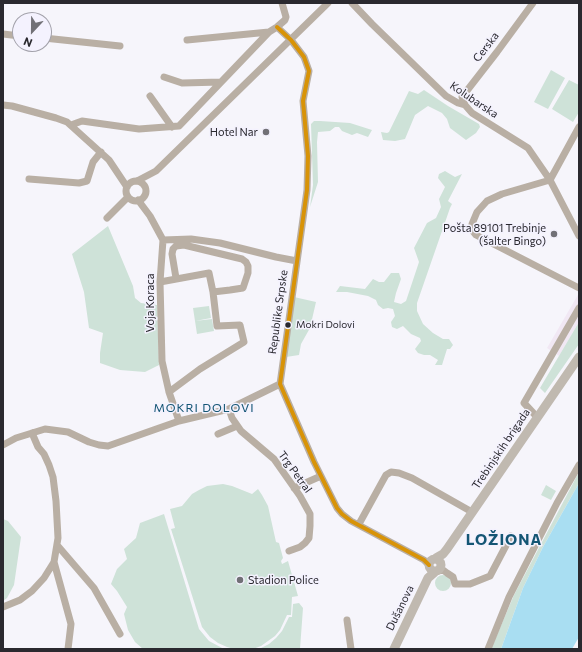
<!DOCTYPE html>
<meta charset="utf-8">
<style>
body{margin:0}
#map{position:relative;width:582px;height:652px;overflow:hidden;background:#f6f5fb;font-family:Commissioner,sans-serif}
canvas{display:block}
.frame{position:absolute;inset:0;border:4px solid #2a292f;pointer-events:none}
.north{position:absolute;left:12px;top:12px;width:40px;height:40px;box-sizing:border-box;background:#f4f2fe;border:1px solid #a3a2ab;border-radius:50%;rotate:202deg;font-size:11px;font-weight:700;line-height:16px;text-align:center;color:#2a292f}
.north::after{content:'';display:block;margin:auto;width:14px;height:18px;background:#717076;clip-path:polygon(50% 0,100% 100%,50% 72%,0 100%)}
</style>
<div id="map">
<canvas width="582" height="652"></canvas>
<div class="frame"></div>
<div class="north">N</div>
</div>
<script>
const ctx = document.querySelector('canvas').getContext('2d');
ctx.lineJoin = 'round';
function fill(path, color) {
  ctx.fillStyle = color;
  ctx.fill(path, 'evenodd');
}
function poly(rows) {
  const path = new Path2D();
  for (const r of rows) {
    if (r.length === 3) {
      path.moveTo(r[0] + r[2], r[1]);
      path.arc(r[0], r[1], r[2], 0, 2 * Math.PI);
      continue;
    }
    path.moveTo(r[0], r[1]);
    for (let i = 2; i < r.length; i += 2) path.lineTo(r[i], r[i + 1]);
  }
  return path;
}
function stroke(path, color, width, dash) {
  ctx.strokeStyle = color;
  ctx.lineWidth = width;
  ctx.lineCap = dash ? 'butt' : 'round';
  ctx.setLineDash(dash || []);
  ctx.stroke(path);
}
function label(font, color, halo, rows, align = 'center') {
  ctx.font = font + ' Commissioner,sans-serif';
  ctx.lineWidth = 3;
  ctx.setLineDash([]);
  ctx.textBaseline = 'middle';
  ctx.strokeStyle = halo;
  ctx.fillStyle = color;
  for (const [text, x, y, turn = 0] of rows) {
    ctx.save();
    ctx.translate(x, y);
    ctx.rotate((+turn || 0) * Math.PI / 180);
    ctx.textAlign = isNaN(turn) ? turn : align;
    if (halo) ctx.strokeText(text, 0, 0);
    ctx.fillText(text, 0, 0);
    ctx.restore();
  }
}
const commercial = poly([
 [579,293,579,322,559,356,547,348]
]);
const green = poly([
 [551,70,565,78,548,109,534,102],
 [569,80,579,85,579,112,573,122,552,109],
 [424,90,448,106,479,124,480,127,476,133,466,140,450,128,447,119,442,113,428,106,415,115,405,139,395,141,383,140,381,132,387,133,389,132,409,91,418,94],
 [314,121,320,121,350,123,372,130,368,137,357,133,352,135,342,131,339,127,335,127,330,131,318,132,317,142,318,182,310,207,313,185,311,124],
 [445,171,455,177,462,174,448,201,452,204,450,208,417,303,417,311,423,324,433,333,443,339,449,339,453,345,450,349,447,349,442,365,435,365,438,360,430,355,424,355,418,353,415,349,421,341,420,338,411,334,403,326,397,329,392,327,391,322,395,316,393,309,388,308,383,309,378,305,376,300,368,296,347,292,336,292,340,286,365,289,373,279,379,282,384,282,391,273,399,273,401,279,396,293,394,302,401,304,406,301,419,262,414,248,427,223,436,218,441,207,439,199,445,187,438,178,439,174],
 [108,226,133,286,135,298,141,303,157,305,159,365,145,372,120,370,100,363,100,353,103,333,89,328,84,292,72,254],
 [294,297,316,302,310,328,301,344,299,355,286,357],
 [209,306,211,318,195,321,193,308],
 [212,319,214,331,197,334,195,321],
 [579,322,579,344,545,393,540,388],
 [579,472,579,483,543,547,523,588,501,649,491,649,514,595],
 [223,484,232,486,252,494,258,489,262,495,268,506,276,542,279,543,283,558,281,561,282,564,288,561,298,596,292,597,291,615,287,615,280,630,275,636,261,646,253,649,234,649,227,647,218,643,210,637,202,627,171,529,175,528,170,509,182,506,192,494,199,490,207,486],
 [546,485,556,491,551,500,541,495],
 [164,514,199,629,209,641,224,649,143,649,135,642,128,630,124,614,127,607,117,591,111,584,117,569,127,559,124,549,136,538,140,523],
 [3,519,8,521,21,537,14,585,7,598,3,601],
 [443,583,8],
 [299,603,303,608,300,649,259,649,269,644,276,638,282,631,289,617,292,617,293,604]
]);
const water = poly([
 [579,483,579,637,572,649,501,649,523,588,543,547]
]);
const street = poly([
 [352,3,372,24,446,96,458,103,465,105,472,113,528,148,550,180,579,236],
 [277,27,291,40,304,57,309,71,303,101,308,156,307,190,280,384,314,462,337,508,342,514,351,521,424,560,429,565],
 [3,34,20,36],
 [44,38,120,46],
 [187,40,269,32],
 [164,77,182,83,221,82],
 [150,96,172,127],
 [3,105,12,106,56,118,67,122,109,160,127,187],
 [465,105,462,97,497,52,533,3],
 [71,125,82,121,139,129,179,126,269,32,277,27,285,20,286,17,282,3],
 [29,179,79,183,87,181,93,162,101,152],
 [550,180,502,194,487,201,477,212,472,224,472,230,476,235,579,288],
 [550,180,579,127],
 [137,181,156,171,328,3],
 [136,191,10],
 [138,200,150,216,163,240,160,282,162,361,169,392,179,421],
 [107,218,128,197],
 [163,240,191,239,220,243,276,257,297,261],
 [160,282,209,273,213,292,230,290,243,288,248,273,248,266,246,262,242,259,184,245,176,246,173,249,172,254,176,278],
 [169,392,200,369,244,342,240,325,217,326,213,292],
 [229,409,232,418,241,431,274,459,300,496,310,514,310,526,309,538,305,543,300,547,289,551],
 [537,417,524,403,579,308],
 [32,433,38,447,44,454,49,465,53,477,56,501,58,538,54,562,71,624,68,649],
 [218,434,237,426],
 [3,445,16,438,45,429,68,432,89,442,99,445,108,446,179,421,229,409,280,384],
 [294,488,321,476],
 [359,524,381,484,386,475,391,472,399,473,412,478,472,512],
 [57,545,94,588,120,634],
 [438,571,443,570,447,573,453,577,455,584,470,584,490,576,511,536],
 [3,607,20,600,32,591,44,578,54,562],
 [347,620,351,649],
 [488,649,509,597,557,503,579,465]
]);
const secondary = poly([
 [436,558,443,554,447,549,579,357],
 [435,565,6],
 [394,649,428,578,436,571]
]);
const bus1 = poly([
 [277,27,291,40,304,57,309,71,303,101,308,156,307,190,280,384,314,462,337,508,342,514,351,521,424,560,429,565]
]);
const markers = [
 [266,132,4,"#717076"],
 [554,234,4,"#717076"],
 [288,325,3.5,"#2a292f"],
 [240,580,4,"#717076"]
];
const busNames = [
 ["Mokri Dolovi",296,325]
];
const streetNames = [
 ["Cerska",486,47,-52],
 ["Kolubarska",474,100,34],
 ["Voja Koraca",150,303,-90],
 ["Republike Srpske",278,312,-82],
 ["Trebinjskih brigada",501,449,-56],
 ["Trg Petral",295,472,54],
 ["Dušanova",400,608,-64]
];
const poiNames = [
 ["Hotel Nar",258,132],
 ["Pošta 89101 Trebinje",546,228],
 ["(šalter Bingo)",546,241],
 ["Stadion Police",248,580,"left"]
];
const neighbourhoodNames = [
 ["MOKRI DOLOVI",204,408]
];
const districtNames = [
 ["LOŽIONA",504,540]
];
fill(commercial, '#f1e8f4');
fill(green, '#cee2d8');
fill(water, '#a9def2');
stroke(street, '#b9afa4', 7);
stroke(secondary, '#c0b9b0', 9);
stroke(bus1, '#d89307', 4);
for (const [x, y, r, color] of markers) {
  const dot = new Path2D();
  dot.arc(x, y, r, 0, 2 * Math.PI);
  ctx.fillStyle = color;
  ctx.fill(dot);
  stroke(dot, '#f4f2fe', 1.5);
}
label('10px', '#2a292f', '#f4f2fe', busNames, 'left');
label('11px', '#2a292f', '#f4f2fe', streetNames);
label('11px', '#2a292f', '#f4f2fe', poiNames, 'right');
ctx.letterSpacing = '1px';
label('12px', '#145674', '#f4f2fe', neighbourhoodNames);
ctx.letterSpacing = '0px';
ctx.letterSpacing = '1px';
label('bold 15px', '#145674', '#f4f2fe', districtNames);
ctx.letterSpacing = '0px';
</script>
